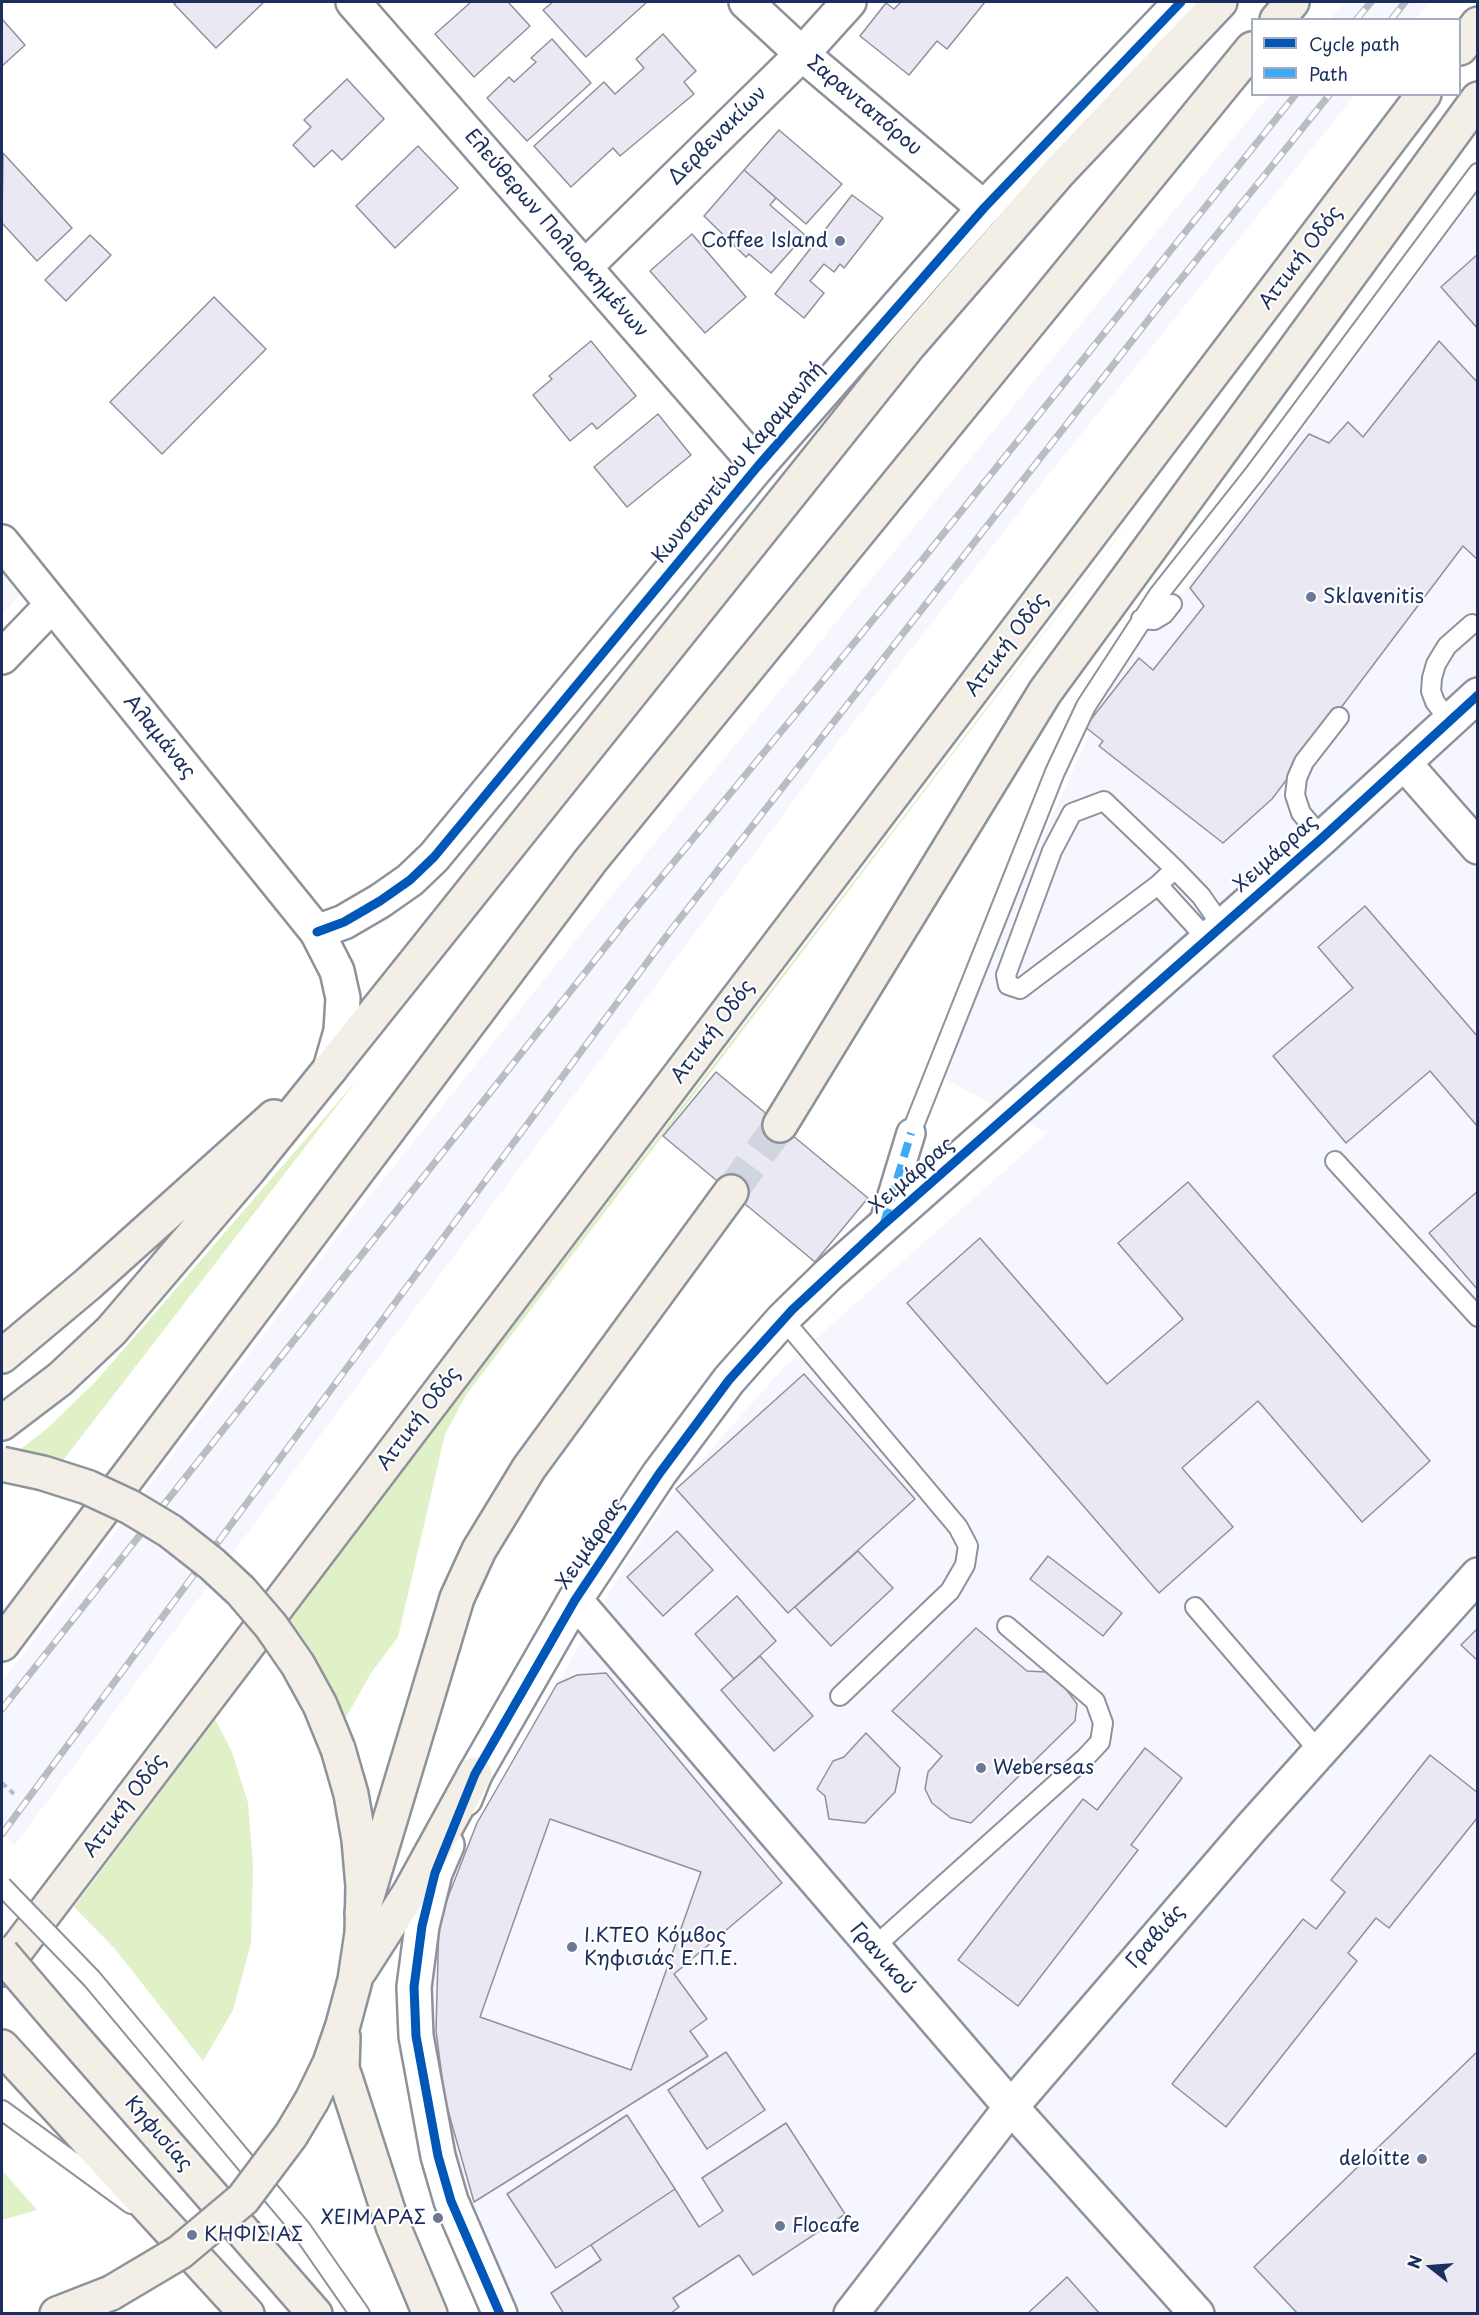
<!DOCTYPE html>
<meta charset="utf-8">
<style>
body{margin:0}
#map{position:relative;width:1479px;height:2315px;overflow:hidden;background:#fff;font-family:"Playpen Sans",sans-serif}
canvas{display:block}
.frame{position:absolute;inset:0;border:3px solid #1b2f5e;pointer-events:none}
.legend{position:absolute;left:1251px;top:18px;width:210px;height:78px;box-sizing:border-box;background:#fff;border:2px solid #a4acbf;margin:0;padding:8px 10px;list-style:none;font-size:18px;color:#1b2f5e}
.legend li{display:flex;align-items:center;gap:12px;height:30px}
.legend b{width:30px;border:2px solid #a4acbf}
.north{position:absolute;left:1401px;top:2237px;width:60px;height:60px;-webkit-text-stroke:4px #fff;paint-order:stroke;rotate:287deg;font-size:16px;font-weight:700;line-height:24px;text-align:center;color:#1b2f5e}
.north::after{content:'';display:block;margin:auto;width:21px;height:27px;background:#1b2f5e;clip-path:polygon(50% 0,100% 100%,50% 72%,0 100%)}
</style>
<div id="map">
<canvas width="1479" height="2315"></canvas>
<div class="frame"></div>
<ul class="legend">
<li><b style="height:8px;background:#0057b8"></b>Cycle path</li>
<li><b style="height:8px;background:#3fa9f5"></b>Path</li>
</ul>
<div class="north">N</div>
</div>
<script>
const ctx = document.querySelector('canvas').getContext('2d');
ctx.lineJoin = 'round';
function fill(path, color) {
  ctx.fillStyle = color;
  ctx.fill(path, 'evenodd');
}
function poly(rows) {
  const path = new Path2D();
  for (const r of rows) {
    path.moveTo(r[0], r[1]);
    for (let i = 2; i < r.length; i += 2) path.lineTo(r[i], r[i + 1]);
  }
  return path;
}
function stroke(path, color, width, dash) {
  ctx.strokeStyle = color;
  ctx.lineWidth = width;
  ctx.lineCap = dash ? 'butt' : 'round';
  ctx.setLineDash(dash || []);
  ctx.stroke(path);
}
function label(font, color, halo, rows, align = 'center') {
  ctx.font = font + ' "Playpen Sans",sans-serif';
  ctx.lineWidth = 4.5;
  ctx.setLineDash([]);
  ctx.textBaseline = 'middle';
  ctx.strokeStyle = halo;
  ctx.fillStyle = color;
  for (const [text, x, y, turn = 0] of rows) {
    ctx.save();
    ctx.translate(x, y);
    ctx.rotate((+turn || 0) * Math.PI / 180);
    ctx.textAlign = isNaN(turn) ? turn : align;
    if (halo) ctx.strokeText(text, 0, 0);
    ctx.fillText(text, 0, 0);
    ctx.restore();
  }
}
const built = poly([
 [1345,2,1430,2,1415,19,1330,19],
 [1269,95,1355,95,1053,469,826,757,14,1846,2,1833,2,1682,345,1227,626,878],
 [1477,193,1477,2313,515,2313,463,2191,437,2103,429,2032,439,1920,477,1823,634,1550,676,1489,785,1366,1047,1133,945,1079,999,935,1141,619,1183,592],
 [2,573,20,595,2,614]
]);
const green = poly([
 [1185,448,466,1395,445,1434,398,1637,371,1673,341,1726,282,1629],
 [357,1080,54,1472,7,1460,50,1426,97,1380],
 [215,1719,232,1752,248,1803,253,1866,251,1943,233,2010,203,2061,115,1949,74,1907],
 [2,2170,37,2210,2,2220]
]);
const building = poly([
 [177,2,264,2,216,48,174,4,177,2],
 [471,2,508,2,530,26,474,77,435,34,471,2],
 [553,2,647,2,586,57,543,10,553,2],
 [901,2,985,2,947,49,937,41,909,75,860,36,886,3,894,9,901,2],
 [2,19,25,45,2,66,2,19],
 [663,34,696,71,684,82,694,94,620,156,613,148,571,187,534,146,604,82,615,94,644,68,636,59,663,34],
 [552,39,591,83,527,141,487,98,509,77,514,82,536,62,531,58,552,39],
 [347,79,384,119,342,160,332,150,314,167,293,145,311,127,304,120,347,79],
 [779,130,842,184,806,224,744,170,779,130],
 [418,146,458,188,395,248,356,206,418,146],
 [3,153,72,228,37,261,2,223,3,153],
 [744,170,776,198,770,205,805,235,771,273,749,254,746,257,704,216,744,170],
 [852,195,883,218,844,268,840,264,834,272,824,264,810,281,824,293,804,318,775,294,852,195],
 [692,234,746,297,705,333,650,271,692,234],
 [90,235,111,255,66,301,45,280,90,235],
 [1478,254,1478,329,1441,287,1478,254],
 [214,297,266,349,162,454,110,402,214,297],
 [591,341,636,396,597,429,592,423,570,441,533,395,552,379,549,376,591,341],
 [1439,341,1478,383,1478,560,1463,546,1272,799,1223,843,1099,746,1103,741,1085,727,1139,658,1153,670,1204,606,1190,588,1309,434,1329,443,1348,422,1363,437,1439,341],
 [658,414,691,455,627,507,594,467,658,414],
 [1365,906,1478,1037,1478,1127,1430,1071,1346,1143,1273,1056,1353,988,1318,947,1365,906],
 [716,1072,868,1198,815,1262,663,1136,716,1072],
 [1188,1182,1430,1461,1362,1522,1258,1401,1182,1468,1233,1527,1159,1593,907,1303,980,1238,1107,1384,1183,1319,1118,1243,1188,1182],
 [1478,1191,1478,1290,1429,1233,1478,1191],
 [804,1374,915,1499,788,1613,676,1489,804,1374],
 [677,1531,713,1570,663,1616,627,1577,677,1531],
 [858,1551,893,1588,831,1646,795,1607,858,1551],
 [1048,1556,1122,1613,1103,1636,1030,1579,1048,1556],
 [737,1596,776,1641,734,1679,695,1634,737,1596],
 [976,1628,1027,1671,1046,1672,1066,1689,1077,1704,1075,1721,971,1823,951,1818,932,1803,925,1789,928,1772,942,1756,892,1711,976,1628],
 [1478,1628,1478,1661,1461,1645,1478,1628],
 [760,1656,813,1716,774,1751,721,1690,760,1656],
 [606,1673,782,1883,674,1974,707,2019,690,2031,708,2056,474,2202,445,2100,436,2031,439,1920,477,1823,557,1684,577,1675,606,1673],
 [866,1733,900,1768,895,1792,865,1823,829,1819,825,1796,817,1789,833,1761,844,1757,866,1733],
 [1145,1748,1182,1778,1131,1845,1138,1850,1018,2006,958,1960,1083,1799,1097,1810,1145,1748],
 [1430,1755,1478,1793,1478,1817,1389,1928,1376,1918,1348,1953,1357,1961,1226,2127,1172,2084,1303,1919,1316,1929,1345,1892,1331,1880,1430,1755],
 [550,1819,701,1872,631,2070,480,2017,550,1819],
 [1478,2051,1478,2314,1298,2314,1254,2267,1478,2051],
 [726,2052,765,2110,707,2149,668,2090,726,2052],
 [627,2115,675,2189,556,2268,507,2194,627,2115],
 [786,2123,845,2214,753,2275,739,2255,673,2298,679,2307,670,2314,564,2314,551,2293,601,2260,591,2245,675,2189,699,2227,723,2211,702,2178,786,2123],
 [1067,2277,1100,2314,1027,2314,1067,2277]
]);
const motorwayTunnel = poly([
 [731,1192,780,1125]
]);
const path = poly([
 [2,1783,14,1794]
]);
const service = poly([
 [1141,619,1154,620,1164,614,1172,604],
 [1450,721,1435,702,1431,691,1432,678,1436,664,1447,646,1472,624],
 [1104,801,1175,869,1158,885,1020,989,1008,985,1006,975,1052,851,1072,813,1104,801],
 [1322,838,1301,813,1295,795,1297,778,1304,762,1339,717],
 [1175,869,1201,896,1222,926],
 [1158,885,1207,939],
 [911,1133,1055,772,1086,706,1159,594,1254,474,1478,173],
 [1335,1161,1478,1317],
 [783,1319,958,1527,968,1546,965,1565,950,1591,840,1696],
 [1195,1607,1319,1751],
 [873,1948,1085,1758,1100,1742,1103,1723,1095,1701,1007,1626],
 [92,1979,301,2229,360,2314],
 [2,2110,131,2204]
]);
const pedestrian = poly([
 [883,1225,911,1133]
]);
const minor = poly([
 [353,2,758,466],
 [746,2,802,54,984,208],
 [585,267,802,54,849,2],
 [2,542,317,932],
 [2,657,52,605],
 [1404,763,1478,847],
 [575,1600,1011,2107,1197,2314],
 [851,2314,1011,2107,1251,1828,1478,1575]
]);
const tertiary = poly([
 [330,1069,341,1031,343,998,337,971,317,932,344,922,380,901,410,880,434,857,758,466,984,208,1181,2],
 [465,1799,475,1774,575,1600,659,1474,729,1380,783,1319,828,1275,1322,838,1478,695],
 [447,1845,435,1873,422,1926,414,1987,416,2036,438,2156,451,2201,500,2314]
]);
const primary = poly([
 [2,1356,88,1284,274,1117],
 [2,1423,60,1379,111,1331,247,1172,330,1069],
 [360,1970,410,1892,475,1774],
 [61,2023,315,2314],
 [343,2037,342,2069,346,2080,393,2226,430,2314],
 [2,2047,247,2314],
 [312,2100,330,2063,343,2025,355,1980,362,1933,363,1886,359,1840,351,1794,338,1749],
 [57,2314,111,2293]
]);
const motorway = poly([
 [1277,20,1292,2],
 [1460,48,1478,24],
 [330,1069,909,345,1058,173,1220,2],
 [780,1125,1045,692,1478,99],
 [2,1644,591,860,1252,49],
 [362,1913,457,1598,479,1550,529,1468,731,1192],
 [2,1969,1424,94]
]);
const rail = poly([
 [1356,20,1371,2],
 [1391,20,1405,2],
 [2,1709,641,902,923,559,1296,94],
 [2,1834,671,930,1160,305,1330,94]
]);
const serviceBridge = poly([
 [2,1886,92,1979]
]);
const primaryBridge = poly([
 [2,1464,43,1473,87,1487,130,1507,170,1531,212,1564,241,1591,271,1626,298,1665,320,1705,338,1749],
 [2,1954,61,2023],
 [111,2293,180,2252,243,2199,291,2135,312,2100]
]);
const quiet = poly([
 [884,1223,911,1133]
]);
const cycleway = poly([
 [317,932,344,922,380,901,410,880,434,857,758,466,984,208,1181,2],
 [500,2314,451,2201,438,2156,416,2036,414,1987,422,1926,435,1873,475,1774,575,1600,659,1474,729,1380,792,1310,883,1225,1322,838,1478,695]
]);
const markers = [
 [840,241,6,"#6b7896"],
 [1311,597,6,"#6b7896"],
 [981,1768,6,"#6b7896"],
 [572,1947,6,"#6b7896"],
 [1422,2159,6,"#6b7896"],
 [438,2218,6,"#6b7896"],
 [780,2226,6,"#6b7896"],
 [192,2235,6,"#6b7896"]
];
const streetNames = [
 ["Σαρανταπόρου",864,106,40],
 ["Δερβενακίων",718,136,-45],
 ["Ελεύθερων Πολιορκημένων",556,234,49],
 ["Αττική Οδός",1301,258,-53],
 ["Κωνσταντίνου Καραμανλή",739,463,-50],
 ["Αττική Οδός",1007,645,-53],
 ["Αλαμάνας",159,737,51],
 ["Χειμάρρας",1276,854,-42],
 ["Αττική Οδός",713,1032,-53],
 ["Χειμάρρας",912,1176,-41],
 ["Αττική Οδός",419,1419,-53],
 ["Χειμάρρας",591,1544,-56],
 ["Αττική Οδός",125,1806,-53],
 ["Γραβιάς",1156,1937,-49],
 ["Γρανικού",882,1959,49],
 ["Κηφισίας",158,2134,49]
];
const poiNames = [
 ["Coffee Island",828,241,"right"],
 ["Sklavenitis",1323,597],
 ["Weberseas",993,1768],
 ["Ι.ΚΤΕΟ Κόμβος",584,1936],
 ["Κηφισιάς Ε.Π.Ε.",584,1959],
 ["deloitte",1410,2159,"right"],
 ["ΧΕΙΜΑΡΑΣ",426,2218,"right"],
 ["Flocafe",792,2226],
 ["ΚΗΦΙΣΙΑΣ",204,2235]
];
fill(built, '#f6f6fe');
fill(green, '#e0f0c7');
fill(building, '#eae8f2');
stroke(building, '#8e929a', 1.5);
stroke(motorwayTunnel, '#d1d5df', 33, [33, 16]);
stroke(service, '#8e929a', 22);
stroke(pedestrian, '#8e929a', 32);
stroke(minor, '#8e929a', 38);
stroke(tertiary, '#8e929a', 38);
stroke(primary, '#8e929a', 38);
stroke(motorway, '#8e929a', 38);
stroke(path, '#b9bcc1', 4, [6, 4.5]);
stroke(service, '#fff', 18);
stroke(pedestrian, '#fff', 27);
stroke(minor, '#fff', 33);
stroke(tertiary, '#fff', 33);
stroke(primary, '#f3efe6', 33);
stroke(motorway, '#f3efe6', 33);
stroke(rail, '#b9bcc1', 7);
stroke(rail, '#fff', 4.5, [14]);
stroke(serviceBridge, '#8e929a', 22, []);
stroke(primaryBridge, '#8e929a', 38, []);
stroke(serviceBridge, '#fff', 18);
stroke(primaryBridge, '#f3efe6', 33);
stroke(quiet, '#3fa9f5', 8, [15, 8]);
stroke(cycleway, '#0057b8', 9);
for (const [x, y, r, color] of markers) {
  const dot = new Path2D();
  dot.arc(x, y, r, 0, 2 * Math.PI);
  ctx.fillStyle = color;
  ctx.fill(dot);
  stroke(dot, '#fff', 2);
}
label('20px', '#1b2f5e', '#fff', streetNames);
label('20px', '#1b2f5e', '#fff', poiNames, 'left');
</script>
